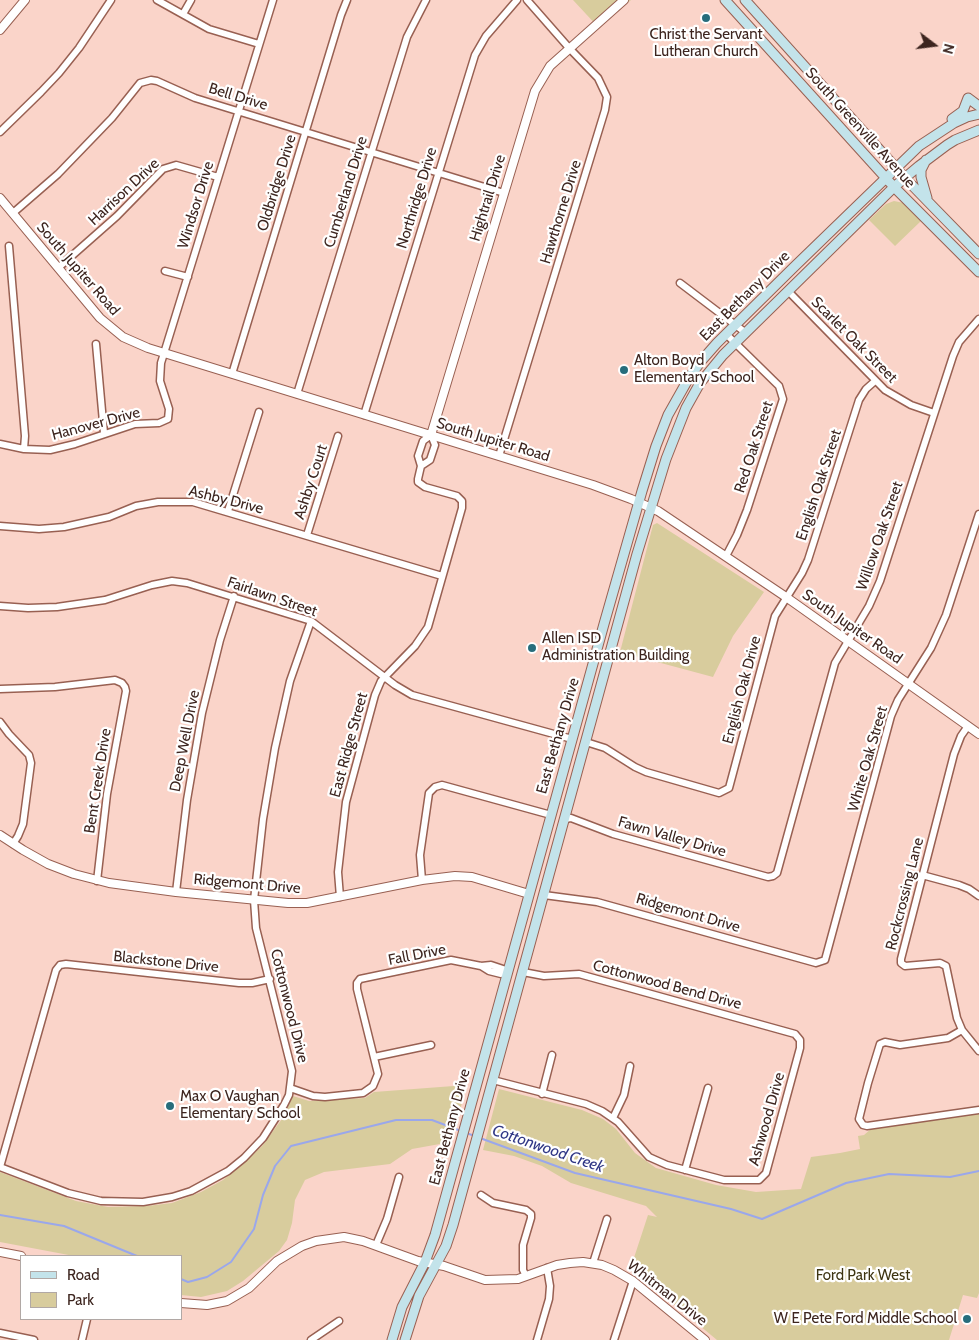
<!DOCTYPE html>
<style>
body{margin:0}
#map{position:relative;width:979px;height:1340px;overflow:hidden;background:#fad4c9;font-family:Cabin,sans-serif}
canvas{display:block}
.legend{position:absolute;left:20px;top:1255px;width:162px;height:65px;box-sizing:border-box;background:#fff;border:1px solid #b1a8a5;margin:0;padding:6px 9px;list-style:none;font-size:15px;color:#3d251f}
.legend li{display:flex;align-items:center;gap:10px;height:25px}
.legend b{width:25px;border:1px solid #b1a8a5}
.north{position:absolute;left:909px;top:20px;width:50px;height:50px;-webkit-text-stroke:4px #fff;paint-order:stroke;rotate:105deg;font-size:14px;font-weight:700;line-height:20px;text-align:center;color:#3d251f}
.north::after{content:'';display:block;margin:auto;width:18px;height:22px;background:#3d251f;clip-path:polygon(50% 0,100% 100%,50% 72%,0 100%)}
</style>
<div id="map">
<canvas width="979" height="1340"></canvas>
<ul class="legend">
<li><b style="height:6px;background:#c3e3ea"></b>Road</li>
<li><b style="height:14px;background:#d8cc9d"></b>Park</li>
</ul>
<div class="north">N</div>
</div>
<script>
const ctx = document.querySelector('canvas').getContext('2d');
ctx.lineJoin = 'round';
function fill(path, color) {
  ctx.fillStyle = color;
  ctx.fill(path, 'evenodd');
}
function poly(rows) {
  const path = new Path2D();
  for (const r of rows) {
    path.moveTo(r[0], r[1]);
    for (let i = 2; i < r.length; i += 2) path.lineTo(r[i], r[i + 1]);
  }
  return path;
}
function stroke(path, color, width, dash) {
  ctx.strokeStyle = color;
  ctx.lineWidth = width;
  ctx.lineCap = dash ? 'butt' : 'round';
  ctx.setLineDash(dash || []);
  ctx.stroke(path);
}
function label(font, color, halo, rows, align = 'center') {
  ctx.font = font + ' Cabin,sans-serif';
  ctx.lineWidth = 4.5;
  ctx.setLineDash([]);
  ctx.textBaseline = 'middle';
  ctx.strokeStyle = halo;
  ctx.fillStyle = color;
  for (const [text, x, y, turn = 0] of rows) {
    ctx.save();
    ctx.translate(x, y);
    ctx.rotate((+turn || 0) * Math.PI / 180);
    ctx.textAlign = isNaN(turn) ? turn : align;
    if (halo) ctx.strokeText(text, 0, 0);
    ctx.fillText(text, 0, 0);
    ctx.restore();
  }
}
const green = poly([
 [573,0,631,0,599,28],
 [894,201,904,203,921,221,895,246,869,220,886,204],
 [657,523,764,592,733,636,713,677,620,652,653,525],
 [467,1085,451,1142,412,1149,390,1164,324,1172,305,1180,295,1200,292,1223,287,1240,279,1251,243,1281,227,1291,201,1297,181,1295,181,1256,74,1256,0,1242,0,1172,76,1201,108,1207,147,1206,172,1203,201,1192,223,1180,242,1165,262,1146,282,1119,293,1096,309,1101,365,1098,374,1092],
 [499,1089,582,1110,603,1119,616,1129,635,1153,656,1168,716,1185,756,1192,801,1189,811,1157,840,1153,860,1149,858,1136,864,1135,871,1129,979,1113,979,1293,977,1298,963,1295,949,1340,717,1340,664,1296,630,1270,648,1215,657,1217,646,1206,571,1183,542,1166,514,1156,483,1150]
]);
const stream = poly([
 [466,1133,475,1136],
 [480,1138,575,1173,731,1209,762,1219,846,1183,889,1174,950,1177,979,1171],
 [0,1215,64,1226,137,1256],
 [181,1279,188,1282,207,1277,231,1262,254,1229,263,1195,275,1166,291,1146,396,1120,432,1120,461,1131]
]);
const minor = poly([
 [157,0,209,29,259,44],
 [183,14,191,0],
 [0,132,41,92,59,73,79,48,111,0],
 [13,213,58,174,112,118,140,83,151,80,157,81,195,98,504,193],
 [9,246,25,436,24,449],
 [58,268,117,216,163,169,176,165,218,177],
 [165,271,188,277],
 [680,283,746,333],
 [788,291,885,390,911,405,934,413],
 [96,344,104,433],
 [232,374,341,15,347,0],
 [297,394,407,37,426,0],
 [364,415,475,55,486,36,517,0],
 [0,444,24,449,50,450,75,444,135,424,159,423,168,419,169,409,160,381,161,363,273,0],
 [499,456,605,110,607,97,598,78,570,49,527,0],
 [228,511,259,412],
 [0,526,39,529,64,527,109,517,136,506,158,502,193,502,442,576],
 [307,535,338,436],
 [726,556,737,535,747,510,783,399,779,386,726,334],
 [0,606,28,608,57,607,105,600,152,585,172,581,187,583,311,621,395,685,412,695,572,739],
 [0,689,55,687,115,680,122,683,125,687,126,691,107,794,97,881],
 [0,722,9,734,29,755,31,763,23,824,18,836,13,844],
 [968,726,961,736,954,754,901,959,901,963,905,966,940,963,946,966,957,1018,962,1030,979,1051],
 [586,742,605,748,635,767,646,772,719,793,729,788,775,616,802,573,808,560,859,400,866,389,875,381],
 [565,819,571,818,613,834,768,877,773,876,777,873,835,663,869,606,880,581,953,356,959,342,979,319],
 [922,875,959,885,969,889,979,896],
 [422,880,420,855,429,793,435,787,442,785,551,815],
 [176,892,187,800,202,713,220,640,234,596],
 [544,895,597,902,816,963,825,960,891,716,898,700,931,648,946,615,979,514],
 [340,897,338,872,346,802,375,695,381,681,415,646,428,627,462,508,462,501,457,496,425,487,418,482,418,479,421,466,418,456,423,441,431,435,435,445,430,460,421,466],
 [962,1030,948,1038,900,1045,885,1042,880,1044,868,1083,859,1119,863,1125,867,1126,979,1110],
 [374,1057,431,1045],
 [493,1080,586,1104,602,1111,618,1122,649,1157,667,1165,724,1180,759,1180,766,1173,800,1048,800,1040,795,1034,579,974,544,976,523,972],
 [290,1088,313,1096,325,1097,363,1093,373,1086,378,1074,357,989,357,983,360,979,451,960,481,966,491,965,503,969,507,972,501,974,489,971,481,966],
 [542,1094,552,1055],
 [613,1118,624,1095,630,1066],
 [0,1167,68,1193,101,1201,143,1202,172,1197,191,1191,228,1171,244,1158,263,1138,284,1105,289,1095,292,1071,256,928,254,900,263,819,275,748,290,681,311,621],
 [0,1167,56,970,60,965,66,964,239,983,252,983,270,979],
 [685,1170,708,1088],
 [481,1195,493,1203,526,1210,531,1214,531,1218,523,1245,523,1270,526,1276],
 [376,1245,387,1219,399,1177],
 [593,1263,607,1219],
 [0,1333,34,1340],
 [82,1340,87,1319],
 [311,1340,339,1321],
 [537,1340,549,1299,550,1286,547,1268],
 [614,1340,633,1281]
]);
const tertiary = poly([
 [0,30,25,0],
 [0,198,100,318,123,337,148,348,593,485,631,499,658,511,786,597,979,734],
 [431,435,535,91,550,66,624,0],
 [0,835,23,850,48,864,74,874,109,883,176,892,288,903,307,903,422,880,455,876,472,877,529,894],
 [0,1252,21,1256],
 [181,1303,207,1305,227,1301,249,1288,277,1261,302,1246,316,1241,344,1237,363,1241,418,1261,444,1266,485,1280,518,1279,557,1265,570,1263,583,1262,602,1265,614,1270,633,1281,705,1340]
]);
const secondary = poly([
 [725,0,894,187,979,272],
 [745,0,905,178,979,254],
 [952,119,963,111,968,98,979,106],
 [926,160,921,170,921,177,927,198],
 [392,1340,402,1307,425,1262,435,1235,604,624,642,491,656,446,668,415,690,376,702,360,717,343,794,267,919,146,954,123,967,117,979,114],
 [405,1340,419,1296,446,1246,453,1225,637,554,666,459,686,408,700,383,723,355,894,187,919,166,947,145,955,140,979,130]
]);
const markers = [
 [706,18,5,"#276d7c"],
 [624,370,5,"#276d7c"],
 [532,648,5,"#276d7c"],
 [170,1106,5,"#276d7c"],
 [967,1319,5,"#276d7c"]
];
const poiNames = [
 ["Christ the Servant",706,35,"center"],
 ["Lutheran Church",706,52,"center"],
 ["Alton Boyd",634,361],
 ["Elementary School",634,378],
 ["Allen ISD",542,639],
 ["Administration Building",542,656],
 ["Max O Vaughan",180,1097],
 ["Elementary School",180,1114],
 ["W E Pete Ford Middle School",957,1319,"right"]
];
const streetNames = [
 ["Bell Drive",238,97,17],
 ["South Greenville Avenue",860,128,48],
 ["Oldbridge Drive",277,183,-73],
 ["Harrison Drive",124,192,-43],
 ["Cumberland Drive",346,192,-73],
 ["Northridge Drive",417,198,-73],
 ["Hightrail Drive",488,198,-73],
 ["Windsor Drive",196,205,-73],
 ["Hawthorne Drive",561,212,-73],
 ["South Jupiter Road",78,269,49],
 ["East Bethany Drive",745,296,-45],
 ["Scarlet Oak Street",854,340,45],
 ["Hanover Drive",96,424,-15],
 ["South Jupiter Road",493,440,17],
 ["Red Oak Street",754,447,-72],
 ["Ashby Court",311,482,-72],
 ["English Oak Street",819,485,-72],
 ["Ashby Drive",226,500,14],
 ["Willow Oak Street",880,536,-71],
 ["Fairlawn Street",272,597,19],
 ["South Jupiter Road",852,627,35],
 ["English Oak Drive",742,690,-75],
 ["East Bethany Drive",558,736,-74],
 ["Deep Well Drive",185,741,-79],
 ["East Ridge Street",349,745,-75],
 ["White Oak Street",868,759,-74],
 ["Bent Creek Drive",98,781,-81],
 ["Fawn Valley Drive",672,837,16],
 ["Ridgemont Drive",247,884,5],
 ["Rockcrossing Lane",905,894,-76],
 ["Ridgemont Drive",688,913,16],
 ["Fall Drive",417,955,-11],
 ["Blackstone Drive",166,962,6],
 ["Cottonwood Bend Drive",667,985,15],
 ["Cottonwood Drive",289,1006,76],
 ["Ashwood Drive",767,1119,-74],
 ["East Bethany Drive",450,1127,-75],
 ["Whitman Drive",667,1293,38]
];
const parkNames = [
 ["Ford Park West",863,1276]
];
const waterNames = [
 ["Cottonwood Creek",548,1149,19]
];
fill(green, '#d8cc9d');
stroke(stream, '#9aa7eb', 2);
stroke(minor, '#986052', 9);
stroke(tertiary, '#986052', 10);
stroke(secondary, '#986052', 11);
stroke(minor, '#fff', 6);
stroke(tertiary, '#fff', 8);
stroke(secondary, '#c3e3ea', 9);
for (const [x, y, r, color] of markers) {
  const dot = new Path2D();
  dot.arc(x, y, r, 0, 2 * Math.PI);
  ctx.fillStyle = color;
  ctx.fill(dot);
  stroke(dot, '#fff', 2);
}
label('15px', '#3d251f', '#fff', poiNames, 'left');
label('15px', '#3d251f', '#fff', streetNames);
label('15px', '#3e3513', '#fff', parkNames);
label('italic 16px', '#313886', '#fff', waterNames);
</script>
